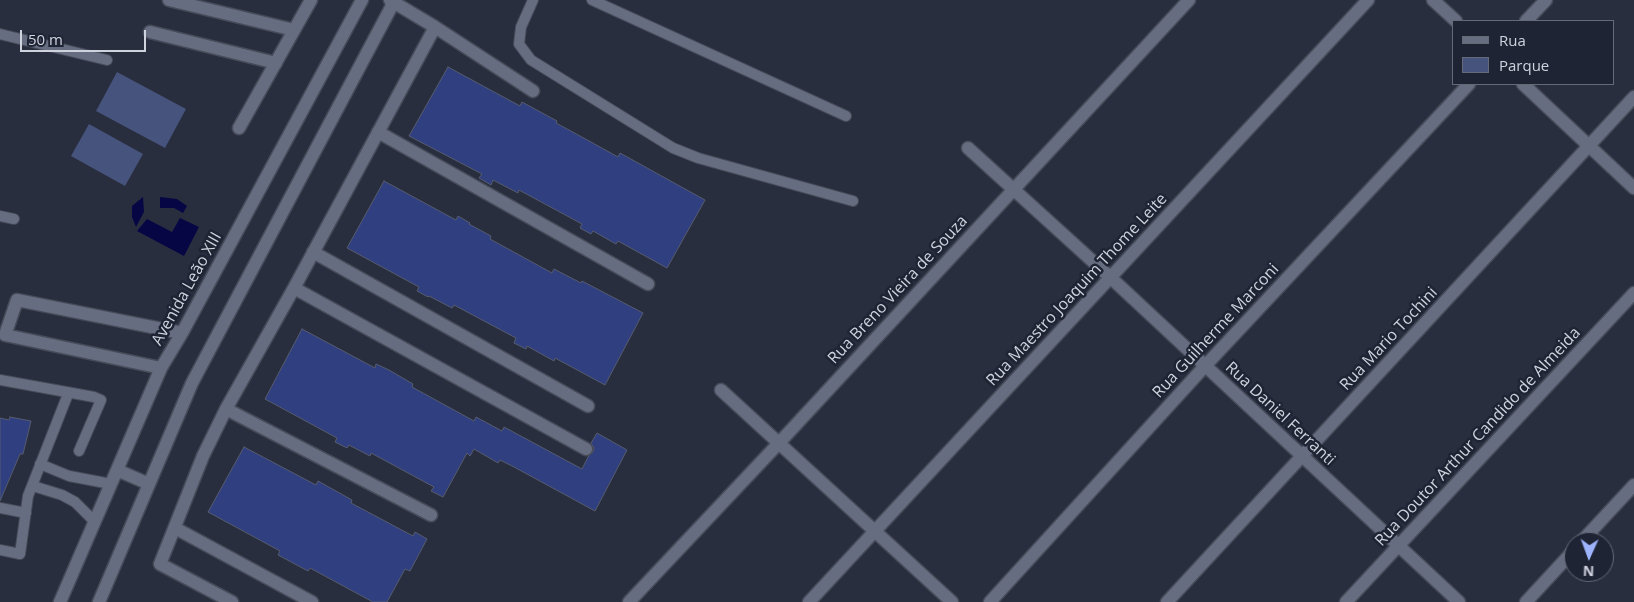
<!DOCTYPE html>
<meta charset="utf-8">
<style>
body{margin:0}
#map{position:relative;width:1634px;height:602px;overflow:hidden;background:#292e3e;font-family:"Open Sans",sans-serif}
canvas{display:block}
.legend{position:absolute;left:1452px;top:20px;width:162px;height:65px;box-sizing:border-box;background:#1f2434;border:1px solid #656a78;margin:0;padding:6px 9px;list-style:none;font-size:15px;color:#cfd3de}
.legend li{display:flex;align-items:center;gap:10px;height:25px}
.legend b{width:25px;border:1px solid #656a78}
.north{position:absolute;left:1564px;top:532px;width:50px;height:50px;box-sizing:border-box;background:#1f2434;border:1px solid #656a78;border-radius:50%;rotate:182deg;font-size:14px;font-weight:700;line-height:20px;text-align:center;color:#cfd3de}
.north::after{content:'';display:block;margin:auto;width:18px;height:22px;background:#9db4fd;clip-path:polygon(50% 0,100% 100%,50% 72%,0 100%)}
.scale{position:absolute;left:20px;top:30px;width:126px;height:22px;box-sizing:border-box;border:2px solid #cfd3de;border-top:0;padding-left:6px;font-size:15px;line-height:18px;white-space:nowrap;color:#cfd3de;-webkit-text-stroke:4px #1f2434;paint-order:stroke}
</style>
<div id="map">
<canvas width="1634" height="602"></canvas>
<ul class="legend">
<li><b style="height:6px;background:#676d80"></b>Rua</li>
<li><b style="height:14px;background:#46537c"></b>Parque</li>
</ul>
<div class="north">N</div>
<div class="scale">50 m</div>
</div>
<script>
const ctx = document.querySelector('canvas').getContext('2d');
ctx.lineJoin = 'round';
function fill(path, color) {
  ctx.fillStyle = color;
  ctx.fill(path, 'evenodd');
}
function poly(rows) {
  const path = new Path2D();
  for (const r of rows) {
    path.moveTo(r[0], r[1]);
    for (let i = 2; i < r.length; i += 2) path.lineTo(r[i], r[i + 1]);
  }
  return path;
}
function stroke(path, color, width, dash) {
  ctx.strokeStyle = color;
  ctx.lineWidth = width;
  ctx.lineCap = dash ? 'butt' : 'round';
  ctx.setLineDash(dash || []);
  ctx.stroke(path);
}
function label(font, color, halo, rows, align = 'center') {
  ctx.font = font + ' "Open Sans",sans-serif';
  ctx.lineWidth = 5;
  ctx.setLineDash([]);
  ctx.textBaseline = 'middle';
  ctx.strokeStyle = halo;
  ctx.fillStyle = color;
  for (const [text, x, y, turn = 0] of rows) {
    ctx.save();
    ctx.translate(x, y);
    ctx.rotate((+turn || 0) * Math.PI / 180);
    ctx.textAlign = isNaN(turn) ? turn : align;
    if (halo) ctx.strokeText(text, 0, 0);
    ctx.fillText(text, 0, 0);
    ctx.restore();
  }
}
const green = poly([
 [117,72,186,109,165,148,96,111],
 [89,124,143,154,125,186,71,156]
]);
const water = poly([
 [143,197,144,212,136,227,132,217,132,206],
 [160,197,177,199,187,206,183,213,174,208,160,208],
 [180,218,199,227,184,256,137,231,147,219,172,232]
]);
const building = poly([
 [448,67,520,106,522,102,557,121,556,123,591,142,618,157,620,153,705,200,667,268,618,241,616,244,593,231,591,234,580,228,582,224,519,190,518,193,493,180,491,185,479,178,482,174,409,136,448,67],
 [384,181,456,220,458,216,470,223,469,224,491,236,490,239,552,273,554,269,581,283,582,281,643,313,605,385,555,358,554,361,527,346,526,349,514,343,516,338,454,305,452,308,429,296,428,297,417,291,419,287,347,248,384,181],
 [302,329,375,368,376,364,389,370,413,384,412,387,474,421,476,417,502,431,504,427,582,469,588,457,593,452,594,448,591,443,597,433,627,450,595,511,514,467,500,460,498,463,474,449,470,456,467,453,443,497,431,491,434,487,371,453,370,456,349,445,347,448,335,442,337,438,265,399,302,329],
 [10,417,31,421,23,454,20,454,0,501,0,418,9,420,10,417],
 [244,447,316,485,318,481,352,500,351,503,413,536,415,532,427,539,410,571,405,569,387,602,373,602,310,568,308,571,278,555,280,551,208,512,244,447]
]);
const lane = poly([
 [533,0,521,27,519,44,531,60,673,148,698,158,853,201],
 [592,0,846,116],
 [0,34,107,60],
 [0,216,14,219],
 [0,380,94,397,101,400,79,451],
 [40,464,69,476,111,484],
 [33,486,62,495,75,502,95,522],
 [0,508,26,513],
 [0,550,20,554,28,496,68,394]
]);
const street = poly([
 [169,0,294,30],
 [390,0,435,27,533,91],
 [1433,0,1456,21],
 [1526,21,1546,0],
 [150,32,276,63],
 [1523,84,1634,188],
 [239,128,311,0],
 [378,132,648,284],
 [968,148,1110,277,1459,602],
 [313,252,588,406],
 [294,288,586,449],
 [161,368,5,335,17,300,182,333],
 [721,390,952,602],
 [226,409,431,515],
 [117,470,149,484],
 [175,528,312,602],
 [1581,542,1634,485],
 [60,602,161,368,182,333,362,0],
 [99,602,192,383,395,0],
 [232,602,160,564,203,456,226,409,294,288,435,27],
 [629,602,779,443,1189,0],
 [809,602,1368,0],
 [990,602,1205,366,1469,84],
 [1167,602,1634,97],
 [1346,602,1634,293],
 [1526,602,1574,550]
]);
const streetNames = [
 ["Avenida Leão XIII",187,289,-61],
 ["Rua Breno Vieira de Souza",898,290,-47],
 ["Rua Maestro Joaquim Thome Leite",1077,290,-47],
 ["Rua Guilherme Marconi",1216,331,-47],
 ["Rua Mario Tochini",1389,339,-47],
 ["Rua Daniel Ferranti",1280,414,43],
 ["Rua Doutor Arthur Candido de Almeida",1478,437,-47]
];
fill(green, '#46537c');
fill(water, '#070645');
fill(building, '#2f3f80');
stroke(building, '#565c6e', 1);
stroke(lane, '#464b59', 12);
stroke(street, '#464b59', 15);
stroke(lane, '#676d80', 10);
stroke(street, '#676d80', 12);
label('16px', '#cfd3de', '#1f2434', streetNames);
</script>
